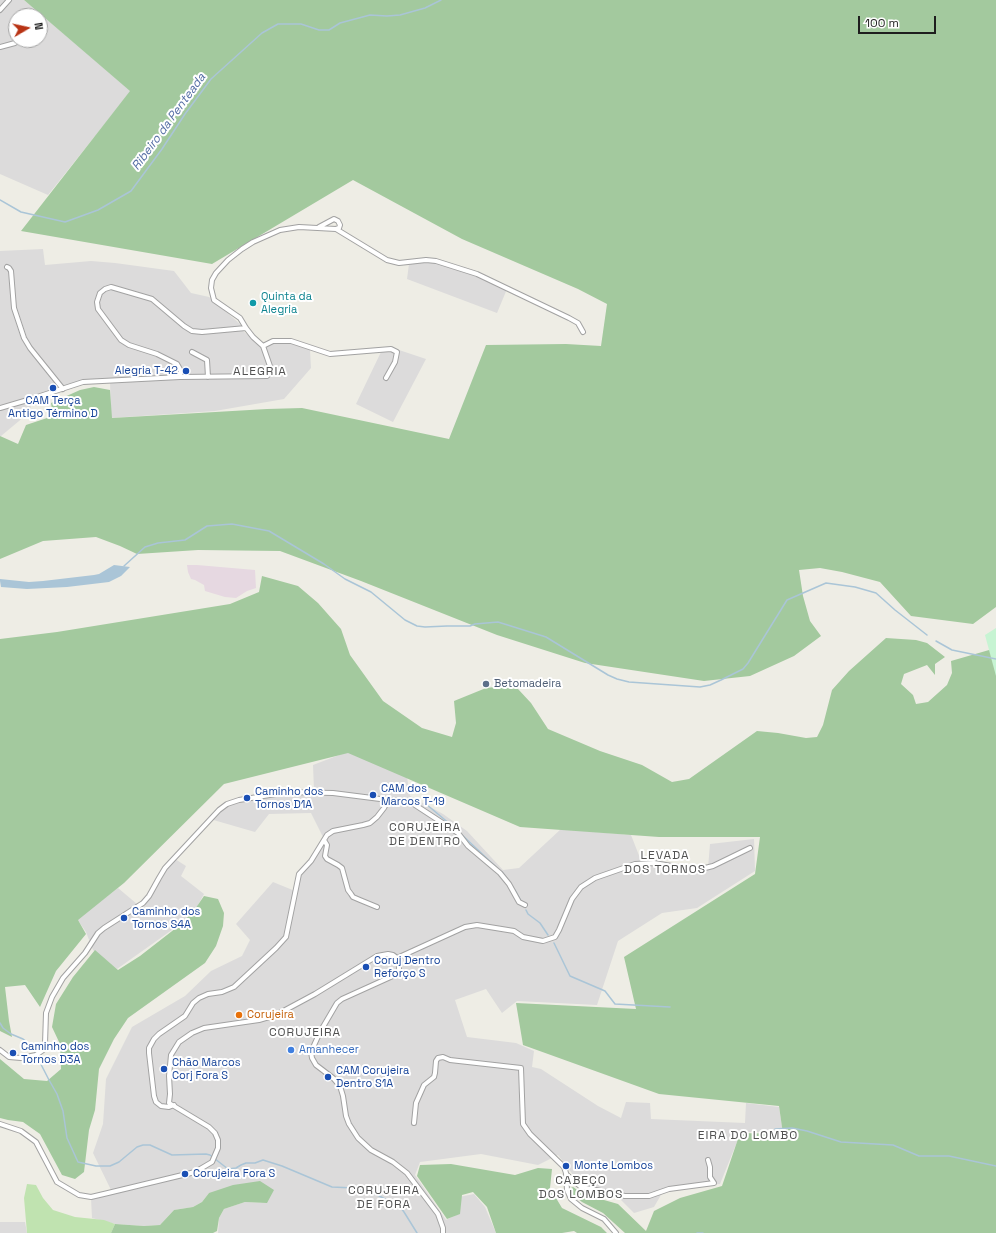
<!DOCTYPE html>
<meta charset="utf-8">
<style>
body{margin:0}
#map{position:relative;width:996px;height:1233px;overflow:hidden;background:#eeede5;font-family:"Space Grotesk",sans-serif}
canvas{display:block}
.north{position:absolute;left:8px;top:8px;width:40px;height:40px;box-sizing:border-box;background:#fff;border:1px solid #a5a5a5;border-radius:50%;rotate:81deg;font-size:11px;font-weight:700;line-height:16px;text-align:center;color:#1e1e1e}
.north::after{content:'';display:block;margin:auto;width:14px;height:18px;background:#b83314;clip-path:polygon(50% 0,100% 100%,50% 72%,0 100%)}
.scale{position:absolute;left:858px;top:16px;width:78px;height:18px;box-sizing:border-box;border:2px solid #1e1e1e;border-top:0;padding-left:5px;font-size:12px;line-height:14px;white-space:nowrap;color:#1e1e1e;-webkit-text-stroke:3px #fff;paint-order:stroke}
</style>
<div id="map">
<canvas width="996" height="1233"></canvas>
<div class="north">N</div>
<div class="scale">100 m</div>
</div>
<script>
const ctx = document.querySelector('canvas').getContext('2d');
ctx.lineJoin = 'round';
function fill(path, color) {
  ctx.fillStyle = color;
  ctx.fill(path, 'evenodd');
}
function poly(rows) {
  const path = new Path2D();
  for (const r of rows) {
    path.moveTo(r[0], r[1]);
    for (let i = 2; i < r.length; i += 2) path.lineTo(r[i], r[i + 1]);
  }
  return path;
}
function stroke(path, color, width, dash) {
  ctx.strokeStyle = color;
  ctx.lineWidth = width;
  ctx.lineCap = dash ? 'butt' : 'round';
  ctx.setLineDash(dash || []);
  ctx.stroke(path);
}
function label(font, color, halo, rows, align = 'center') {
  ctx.font = font + ' "Space Grotesk",sans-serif';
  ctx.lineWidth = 4;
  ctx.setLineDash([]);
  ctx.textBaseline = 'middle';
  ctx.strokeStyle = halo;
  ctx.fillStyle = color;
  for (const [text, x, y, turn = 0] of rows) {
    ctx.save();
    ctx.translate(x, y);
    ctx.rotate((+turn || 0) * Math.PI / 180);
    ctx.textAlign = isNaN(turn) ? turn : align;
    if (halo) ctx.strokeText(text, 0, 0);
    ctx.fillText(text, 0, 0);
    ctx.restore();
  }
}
const residential = poly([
 [0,0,24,0,131,91,48,195,0,174],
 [16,16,40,16,40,40,16,40],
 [43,249,45,265,91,261,115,263,174,271,191,293,209,297,240,324,243,331,262,347,273,341,291,339,310,350,311,368,284,399,215,411,111,418,110,381,86,380,30,401,31,411,1,436,0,436,0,251],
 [433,260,476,273,507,289,497,313,407,279,409,264],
 [393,348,426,359,393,422,356,404,381,352],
 [347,752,407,777,410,796,443,814,467,831,503,870,519,868,561,829,631,835,640,858,708,868,710,844,754,839,755,871,697,908,662,913,618,941,597,1005,517,1001,502,1013,486,989,455,1000,467,1037,516,1043,534,1051,532,1067,541,1069,598,1106,621,1118,626,1102,650,1103,651,1119,745,1123,746,1103,779,1107,783,1132,741,1132,720,1184,665,1188,654,1207,634,1213,618,1197,583,1188,558,1155,538,1165,481,1154,420,1162,415,1175,446,1220,460,1213,459,1197,474,1194,485,1207,496,1233,218,1233,219,1218,224,1209,245,1202,267,1203,209,1193,202,1202,193,1207,174,1210,160,1225,144,1226,115,1224,92,1218,91,1198,112,1192,93,1153,103,1124,106,1079,132,1027,185,996,211,971,242,956,250,940,236,924,273,882,295,891,296,883,320,851,325,841,311,813,269,814,255,832,210,819,219,809,242,799,287,792,314,790,313,765],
 [175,859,186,866,181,876,204,894,194,912,176,927,117,969,93,950,86,932,77,919,118,888,137,904,144,902,160,874],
 [0,1222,25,1222,27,1233,0,1233]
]);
const industrial = poly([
 [187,565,197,565,255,570,256,588,247,591,236,598,225,597,205,591,204,585,195,580,191,579,188,572]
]);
const grass = poly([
 [27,1184,36,1185,43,1198,53,1210,75,1217,104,1220,115,1224,111,1233,27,1233,24,1198]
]);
const forest = poly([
 [24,0,996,0,996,607,973,624,911,616,880,582,842,572,820,568,799,570,803,596,810,621,821,636,794,656,750,676,704,681,585,663,497,635,361,581,280,551,198,550,137,554,120,546,96,537,43,541,0,559,0,436,18,444,26,425,53,416,51,403,80,390,94,387,110,390,112,418,267,409,302,408,449,439,486,345,566,344,601,346,607,304,578,289,462,239,353,180,212,264,21,231,130,91],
 [262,576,298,586,318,603,341,629,350,655,383,701,422,728,452,737,456,723,454,701,486,688,503,686,518,689,531,703,548,729,600,751,642,765,672,782,689,779,757,731,778,733,806,738,817,737,823,725,832,690,849,671,886,638,916,640,927,643,945,657,935,664,935,675,927,665,904,674,901,684,913,695,916,704,928,702,947,685,952,673,951,661,996,648,996,1233,625,1233,603,1213,582,1202,571,1193,571,1188,573,1187,583,1194,618,1204,646,1231,654,1211,680,1198,722,1186,740,1133,783,1134,779,1106,659,1094,523,1045,516,1003,636,1009,624,957,755,874,760,837,659,837,520,827,348,753,224,784,124,883,78,920,86,934,56,971,40,1007,25,985,5,987,9,1021,12,1037,0,1031,0,639,57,632,230,604,259,592],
 [204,896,218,899,224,913,223,926,216,946,205,963,128,1018,114,1039,99,1069,95,1110,89,1130,84,1172,75,1179,62,1175,40,1134,23,1122,8,1120,0,1118,0,1059,24,1079,47,1081,61,1069,60,1044,52,1027,56,1004,73,977,95,950,118,970,140,956,176,928,193,912],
 [451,1164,515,1175,538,1168,552,1169,550,1188,562,1208,601,1227,607,1233,577,1233,574,1231,562,1233,496,1233,487,1207,473,1192,462,1195,460,1214,447,1219,417,1176,420,1165],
 [260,1181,274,1190,267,1203,245,1202,224,1209,219,1218,217,1231,213,1233,111,1233,115,1224,144,1226,160,1225,174,1210,193,1207,202,1202,209,1193,233,1185]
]);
const park = poly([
 [996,628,996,676,985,635]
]);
const water = poly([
 [114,565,130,567,121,576,109,582,67,587,27,589,1,587,0,581,0,579,29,582,43,581,94,575,99,574]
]);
const stream = poly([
 [0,200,21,212,65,222,98,210,131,191,162,149,185,114,211,79,262,33,278,24,301,24,319,30,329,30,340,23,370,15,387,16,400,15,425,8,441,0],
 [124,566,145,547,158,543,185,540,207,526,232,524,269,531,324,564,345,579,371,592,405,620,417,626,425,627,447,626,470,626,475,624,498,622,546,637,608,675,617,679,629,682,700,687,710,685,721,680,743,669,748,663,787,600,826,583,855,587,876,593,895,610,927,635],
 [936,641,952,650,996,659],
 [426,804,457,830],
 [461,834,496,867],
 [502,872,508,880],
 [515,890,521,901],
 [526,910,528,914,540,923,548,935],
 [554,943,570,976,605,991,615,1004,670,1007],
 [0,1023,3,1028,11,1034,23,1039,31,1045,49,1080,57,1094,63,1111,67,1138,78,1162,96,1166,110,1166,119,1162,137,1147,143,1145,150,1145,172,1155,206,1154,210,1155,228,1169,236,1168,241,1165,246,1163,255,1163,263,1160,282,1166,332,1187,354,1188,374,1193,401,1208,404,1212,417,1233],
 [775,1129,792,1128,807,1131,841,1142,893,1145,919,1156,949,1156,996,1166],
 [697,1233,703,1233]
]);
const minor = poly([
 [0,10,9,0],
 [0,47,15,43],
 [336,229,387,260,399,263,426,260,436,261,477,274,569,318,578,323,583,332],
 [7,267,9,268,11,271,14,308,24,338,30,348,63,389],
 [263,346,273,341,291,341,330,354,391,349,397,352,395,362,386,378],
 [192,352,207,360,208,377],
 [180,377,181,371,177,364,157,354,129,345,121,340,98,309,97,302,100,293,105,289,111,287,152,299,184,326,192,331,202,332,246,328],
 [0,408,31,399,83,382,180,377,267,376,270,373,271,369,263,346,253,337,246,328,240,318,214,300,211,288,212,280,216,273,228,260,242,249,253,242,280,230,299,227,336,229,339,228,340,225,338,221,334,219,319,227],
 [324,840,327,845,325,856,327,859,338,865,342,868,348,890,351,894,353,897,360,900,377,907],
 [397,958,465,927,477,925,514,931,523,937,543,941,555,937,559,930,572,899,581,887,595,878,635,864,654,863,683,868,705,868,713,866,750,848],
 [0,1050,9,1057,21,1058,36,1055,43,1050,45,1044,46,1013,52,997,63,978,85,953,98,933,104,928,143,903,149,896,159,878,165,868,219,810,227,804,239,800,288,792,333,793,388,800,403,800,412,803,458,833,468,846,500,873,509,884,519,902,525,905],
 [174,1105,169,1107,161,1106,156,1102,154,1096,149,1053,149,1048,154,1039,159,1034,185,1016,193,1003,199,998,208,994,222,992,234,987,276,948,286,937,299,874,311,861,327,835,333,831,363,825,370,823,377,817,384,808,388,800],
 [414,1123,416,1103,424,1085,434,1077,435,1073,436,1061,438,1058,443,1057,450,1060,521,1068,523,1124,530,1134,564,1167,566,1173,567,1190,571,1199,582,1208,604,1219,616,1233],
 [0,1124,21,1131,36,1142,57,1182,79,1195,91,1197,108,1193,195,1172,212,1162,218,1148,218,1140,215,1133,209,1127,169,1103,170,1094,169,1076,171,1055,179,1042,192,1033,204,1028,259,1020,276,1015,315,994,377,956,388,954,393,955,397,958,399,964,399,969,397,973,395,975,342,999,337,1003,320,1032,311,1052,312,1058,316,1065,333,1078,340,1086,343,1096,346,1116,349,1124,358,1138,371,1150,393,1162,407,1173,438,1214,443,1228,443,1233],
 [566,1174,581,1187,625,1196,649,1196,669,1189,714,1183,710,1177,710,1167,708,1160]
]);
const markers = [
 [253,303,4,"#0f9aa8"],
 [186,371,4,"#1a4fb4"],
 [53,388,4,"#1a4fb4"],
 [486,684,4,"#5c6f8a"],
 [373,795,4,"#1a4fb4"],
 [247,798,4,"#1a4fb4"],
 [124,918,4,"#1a4fb4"],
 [366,967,4,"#1a4fb4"],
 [239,1015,4,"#e8710a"],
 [291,1050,4,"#3f7fe0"],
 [13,1053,4,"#1a4fb4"],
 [164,1069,4,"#1a4fb4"],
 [328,1077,4,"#1a4fb4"],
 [566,1166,4,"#1a4fb4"],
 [185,1174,4,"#1a4fb4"]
];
const cultureNames = [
 ["Quinta da",261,297],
 ["Alegria",261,310]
];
const transitNames = [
 ["Alegria T-42",178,371,"right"],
 ["CAM Terça",53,401,"center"],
 ["Antigo Término D",53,414,"center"],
 ["CAM dos",381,789],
 ["Marcos T-19",381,802],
 ["Caminho dos",255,792],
 ["Tornos D1A",255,805],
 ["Caminho dos",132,912],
 ["Tornos S4A",132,925],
 ["Coruj Dentro",374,961],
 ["Reforço S",374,974],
 ["Caminho dos",21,1047],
 ["Tornos D3A",21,1060],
 ["Chão Marcos",172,1063],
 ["Corj Fora S",172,1076],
 ["CAM Corujeira",336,1071],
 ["Dentro S1A",336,1084],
 ["Monte Lombos",574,1166],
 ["Corujeira Fora S",193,1174]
];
const serviceNames = [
 ["Betomadeira",494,684]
];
const foodNames = [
 ["Corujeira",247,1015]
];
const shopNames = [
 ["Amanhecer",299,1050]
];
const waterNames = [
 ["Ribeiro da Penteada",169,122,-54]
];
const neighbourhoodNames = [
 ["ALEGRIA",260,372],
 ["CORUJEIRA",425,828],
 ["DE DENTRO",425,842],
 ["LEVADA",665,856],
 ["DOS TORNOS",665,870],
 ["CORUJEIRA",305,1033],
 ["EIRA DO LOMBO",748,1136],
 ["CABEÇO",581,1181],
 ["DOS LOMBOS",581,1195],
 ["CORUJEIRA",384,1191],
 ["DE FORA",384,1205]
];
fill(residential, '#dcdbdb');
fill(industrial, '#e6d8e1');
fill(grass, '#c0e3b0');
fill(forest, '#a3c99e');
fill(park, '#c7f4d3');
fill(water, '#aac5d7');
stroke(stream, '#aac5d7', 1.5);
stroke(minor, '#a2a2a2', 6);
stroke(minor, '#fff', 4);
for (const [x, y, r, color] of markers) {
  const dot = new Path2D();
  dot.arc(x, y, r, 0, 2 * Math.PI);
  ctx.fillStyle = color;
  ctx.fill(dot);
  stroke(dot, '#fff', 1.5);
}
label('11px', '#0d838f', '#fff', cultureNames, 'left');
label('11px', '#164399', '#fff', transitNames, 'left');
label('11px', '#4e5e75', '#fff', serviceNames, 'left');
label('11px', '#c56008', '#fff', foodNames, 'left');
label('11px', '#366cbe', '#fff', shopNames, 'left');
label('italic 12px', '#546da4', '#fff', waterNames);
ctx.letterSpacing = '1px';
label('12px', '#515151', '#fff', neighbourhoodNames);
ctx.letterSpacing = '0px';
</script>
